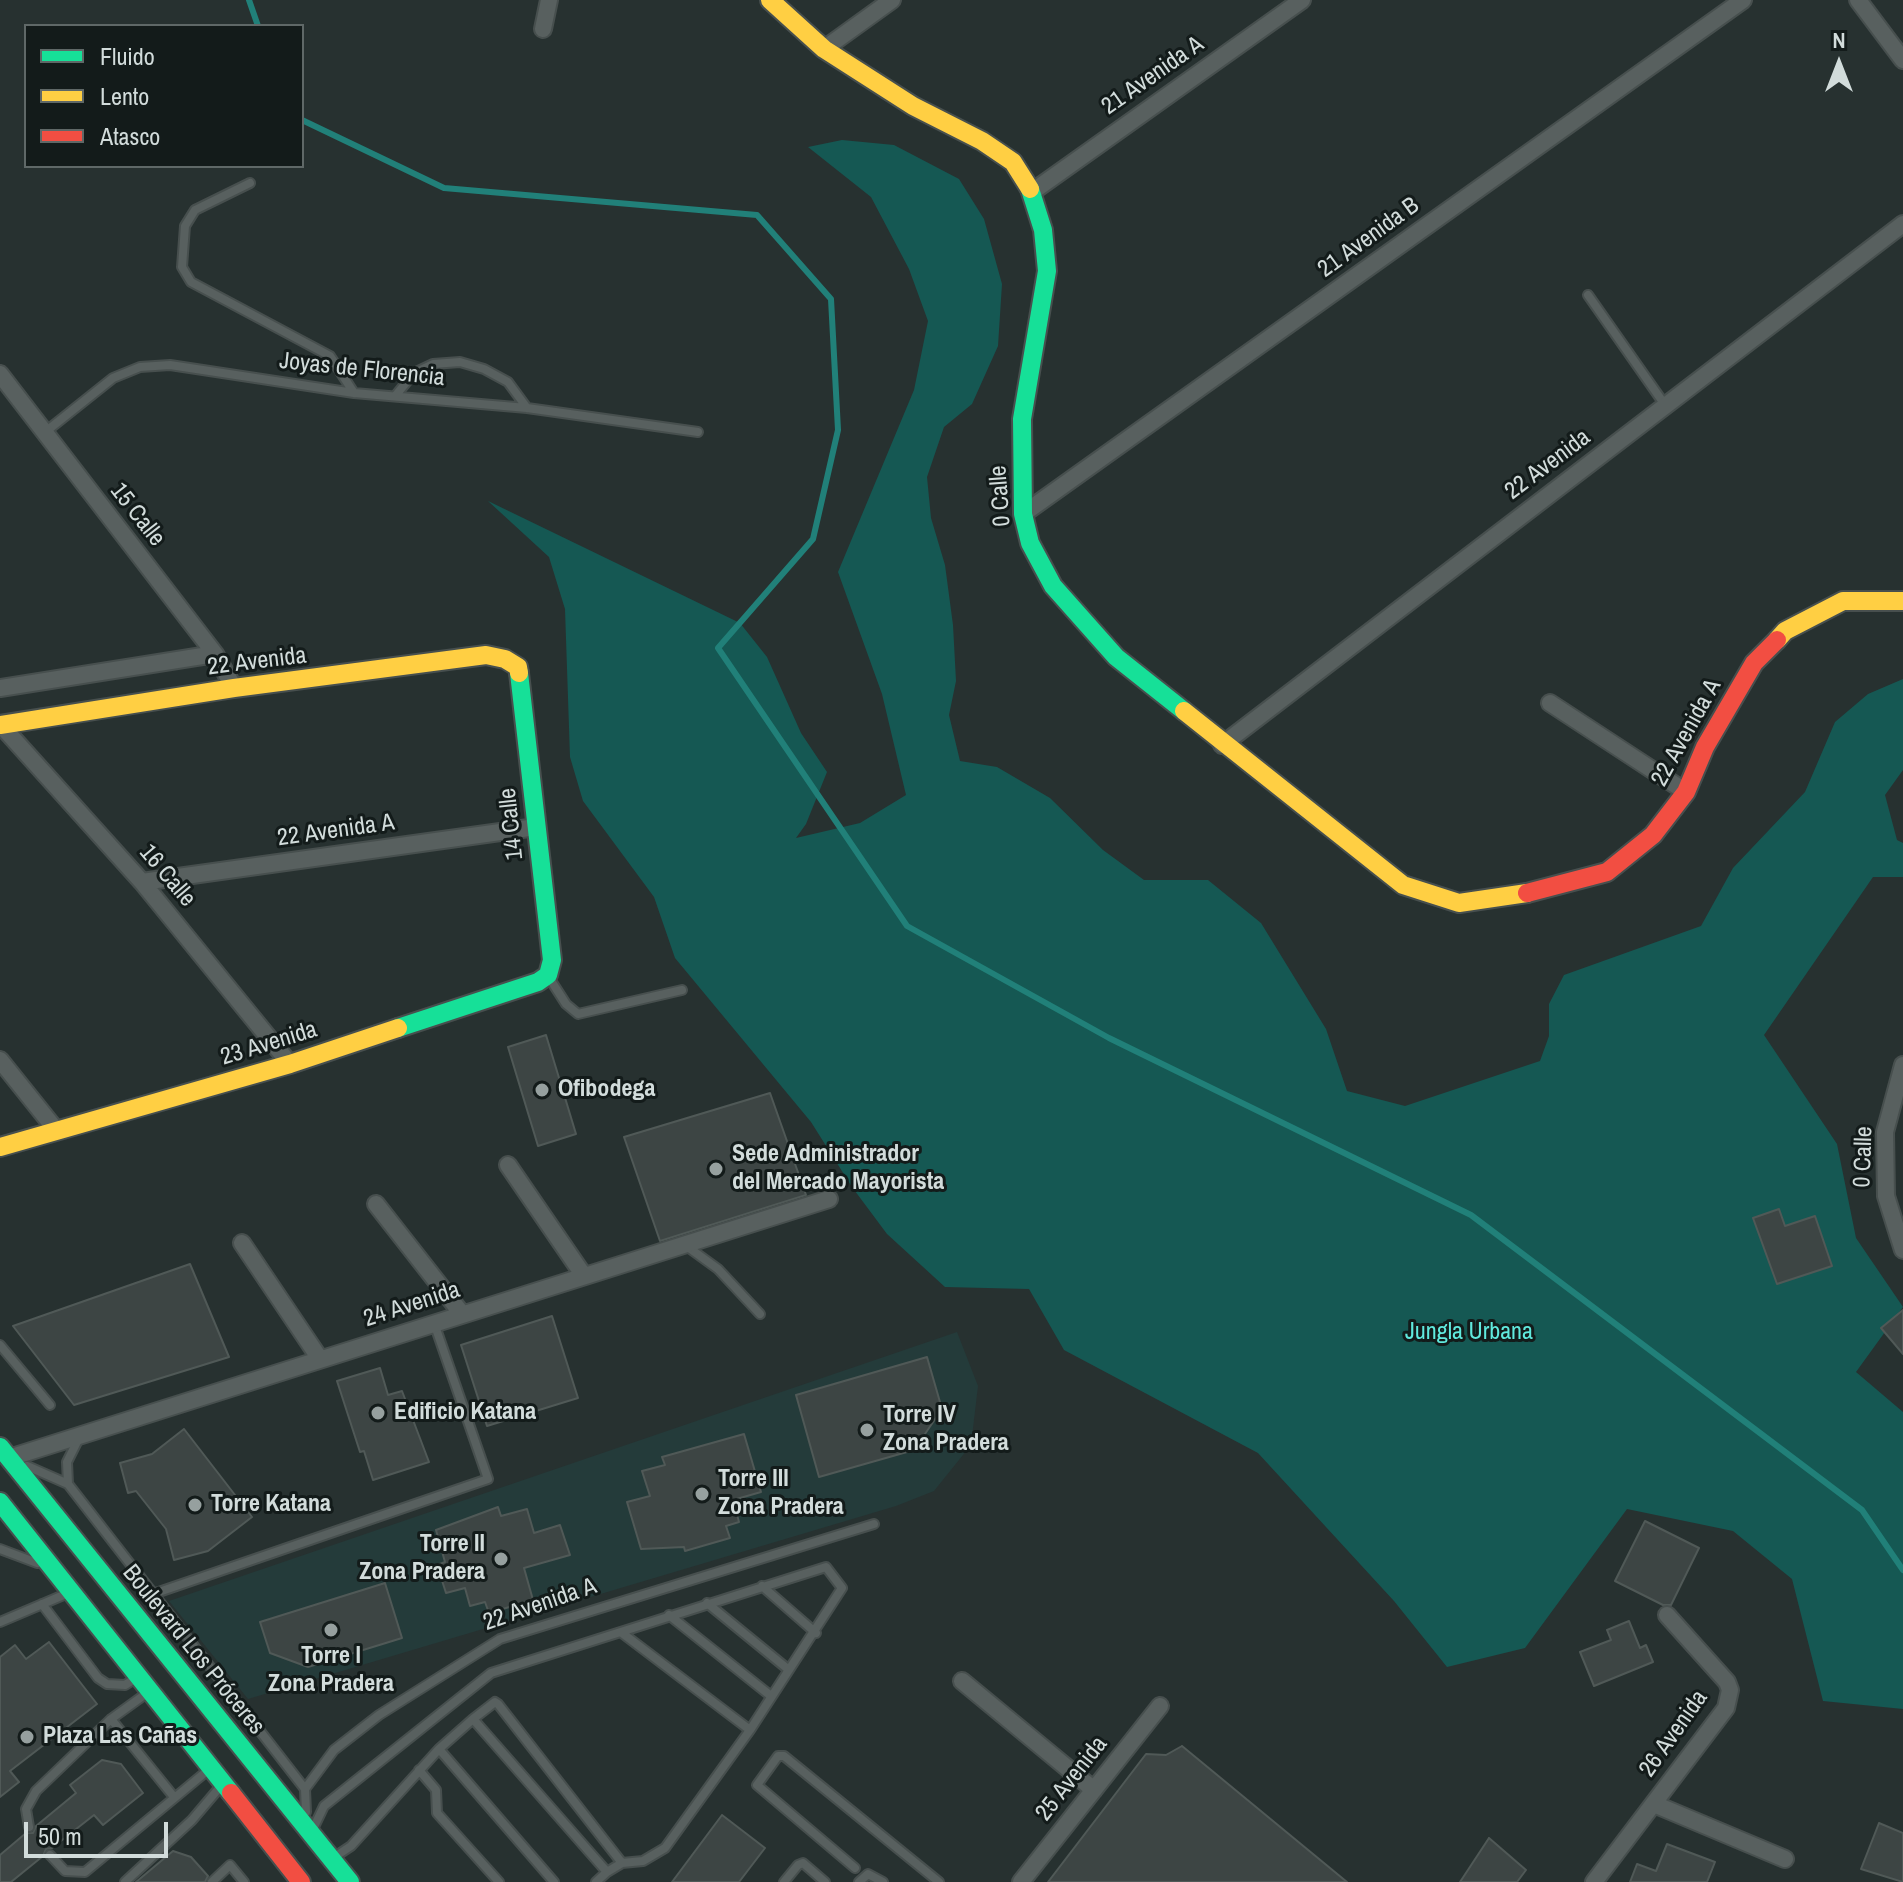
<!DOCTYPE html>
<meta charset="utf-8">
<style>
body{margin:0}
#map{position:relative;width:1903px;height:1882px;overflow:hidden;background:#273130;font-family:"Archivo Narrow",sans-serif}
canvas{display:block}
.legend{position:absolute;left:24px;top:24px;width:280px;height:144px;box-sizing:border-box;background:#131b1a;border:2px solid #5f6867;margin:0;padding:10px 14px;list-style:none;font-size:24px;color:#d2dcdb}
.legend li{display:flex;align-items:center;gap:16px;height:40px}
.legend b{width:40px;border:2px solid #5f6867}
.north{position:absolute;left:1799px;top:24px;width:80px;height:80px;-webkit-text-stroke:6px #131b1a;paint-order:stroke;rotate:0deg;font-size:22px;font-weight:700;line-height:32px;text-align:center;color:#d2dcdb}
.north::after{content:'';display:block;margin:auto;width:28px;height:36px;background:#d2dcdb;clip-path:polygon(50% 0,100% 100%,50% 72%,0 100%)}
.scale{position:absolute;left:24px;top:1822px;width:144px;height:36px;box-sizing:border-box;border:4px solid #d2dcdb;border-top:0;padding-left:10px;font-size:24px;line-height:28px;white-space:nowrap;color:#d2dcdb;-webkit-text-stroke:6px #131b1a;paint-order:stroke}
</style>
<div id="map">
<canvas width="1903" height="1882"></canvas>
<ul class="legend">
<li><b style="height:10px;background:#16e098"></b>Fluido</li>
<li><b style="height:10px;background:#ffcf43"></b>Lento</li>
<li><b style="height:10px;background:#f24e42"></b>Atasco</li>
</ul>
<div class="north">N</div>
<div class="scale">50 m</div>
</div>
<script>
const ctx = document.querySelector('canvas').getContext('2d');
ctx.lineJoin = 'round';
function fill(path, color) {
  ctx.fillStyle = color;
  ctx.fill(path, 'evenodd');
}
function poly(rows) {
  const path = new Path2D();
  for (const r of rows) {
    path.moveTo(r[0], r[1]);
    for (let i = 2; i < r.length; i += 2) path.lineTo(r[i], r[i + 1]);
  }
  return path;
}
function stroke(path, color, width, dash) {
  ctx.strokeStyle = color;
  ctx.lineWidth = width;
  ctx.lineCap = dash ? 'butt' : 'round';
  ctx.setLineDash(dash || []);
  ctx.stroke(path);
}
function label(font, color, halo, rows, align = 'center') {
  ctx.font = font + ' "Archivo Narrow",sans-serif';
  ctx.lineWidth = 6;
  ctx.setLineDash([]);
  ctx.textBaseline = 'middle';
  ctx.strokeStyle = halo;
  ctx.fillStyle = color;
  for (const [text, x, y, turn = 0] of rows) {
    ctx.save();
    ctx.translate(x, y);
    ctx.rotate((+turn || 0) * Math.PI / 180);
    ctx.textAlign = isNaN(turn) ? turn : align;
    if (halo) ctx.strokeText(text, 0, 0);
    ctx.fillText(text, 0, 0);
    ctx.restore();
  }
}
const built = poly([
 [957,1332,978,1386,971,1445,934,1491,896,1506,248,1699,169,1601]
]);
const green = poly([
 [842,140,894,145,959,179,984,219,1002,284,998,346,972,404,944,427,927,477,931,518,945,565,953,625,956,681,949,715,960,761,997,767,1050,798,1103,850,1144,880,1208,880,1261,923,1326,1029,1347,1091,1405,1106,1540,1061,1549,1036,1549,1004,1564,975,1701,926,1733,868,1805,792,1835,722,1868,694,1903,679,1903,770,1885,795,1897,840,1903,843,1903,877,1873,877,1764,1035,1837,1144,1856,1238,1903,1307,1856,1372,1903,1412,1903,1709,1823,1701,1792,1579,1733,1531,1627,1509,1525,1648,1447,1667,1394,1601,1258,1453,1064,1350,1029,1289,945,1287,887,1234,852,1187,811,1122,675,958,654,897,583,801,570,757,565,609,549,557,488,501,740,623,767,657,801,733,827,772,806,824,796,838,860,823,906,795,882,694,838,572,914,390,928,321,909,269,871,197,808,147]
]);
const stream = poly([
 [249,0,258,26],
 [302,120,444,188,757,215,831,299,838,430,813,539,718,648,907,926,1109,1038,1471,1215,1862,1510,1903,1570]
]);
const building = poly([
 [546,1035,576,1134,538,1146,508,1047,546,1035],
 [770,1093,806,1195,660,1241,624,1137,770,1093],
 [1779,1209,1785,1226,1815,1216,1832,1266,1777,1284,1753,1218,1779,1209],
 [190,1264,229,1357,74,1405,13,1326,190,1264],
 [1903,1310,1903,1354,1881,1328,1903,1310],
 [552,1316,578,1398,487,1426,461,1345,552,1316],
 [927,1357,942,1409,914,1450,819,1477,796,1395,927,1357],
 [380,1368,388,1395,402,1391,429,1462,373,1480,364,1451,360,1452,337,1381,380,1368],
 [184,1429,252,1517,208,1551,174,1560,166,1529,136,1491,128,1493,120,1463,152,1454,184,1429],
 [744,1434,761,1492,733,1500,739,1522,726,1526,730,1538,685,1551,684,1547,641,1549,627,1502,650,1496,642,1471,665,1465,662,1457,744,1434],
 [498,1507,501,1516,527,1509,534,1533,560,1525,570,1555,524,1568,533,1600,489,1613,485,1602,470,1606,465,1588,446,1593,437,1565,445,1562,436,1530,498,1507],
 [1645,1521,1699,1548,1671,1605,1663,1605,1615,1581,1645,1521],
 [385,1583,402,1638,308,1667,270,1653,260,1622,385,1583],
 [1629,1621,1640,1648,1646,1645,1653,1662,1594,1686,1580,1652,1611,1640,1607,1630,1629,1621],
 [49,1642,97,1704,10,1771,19,1782,0,1797,0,1657,15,1645,26,1659,49,1642],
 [1182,1746,1347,1882,1048,1882,1146,1754,1166,1755,1182,1746],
 [102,1760,121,1764,143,1793,103,1825,94,1815,52,1848,46,1849,43,1856,11,1882,0,1882,0,1855,26,1833,33,1833,36,1826,76,1793,70,1785,102,1760],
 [722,1815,765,1848,739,1882,672,1882,722,1815],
 [1879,1823,1903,1833,1903,1882,1861,1869,1879,1823],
 [1489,1838,1526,1870,1517,1882,1460,1882,1489,1838],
 [1667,1844,1715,1862,1707,1882,1630,1882,1637,1864,1656,1871,1667,1844],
 [173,1851,191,1857,208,1876,205,1882,136,1882,173,1851]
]);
const lane = poly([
 [250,183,195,210,185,226,182,267,191,282,330,356,354,393],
 [1588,295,1665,405],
 [396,395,414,373,433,364,460,362,484,369,508,382,527,408],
 [44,433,113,378,140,367,170,365,354,393,527,408,698,432],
 [548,976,566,1004,578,1014,682,990],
 [685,1245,718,1269,760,1314],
 [0,1345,50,1405],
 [27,1466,68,1484,305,1789],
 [68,1484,67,1462,80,1436],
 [0,1549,37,1563],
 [762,1586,816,1633],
 [153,1594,488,1479,434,1323],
 [707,1603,789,1670],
 [42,1604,98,1678,107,1684,125,1685,133,1680],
 [669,1615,771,1696],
 [0,1622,66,1594],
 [622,1633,750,1730],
 [111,1719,174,1797],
 [473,1719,495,1702,498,1704,622,1863,607,1872],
 [439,1749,554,1882],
 [419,1770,436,1790,437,1813,499,1882],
 [306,1812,305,1789,334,1750,379,1715,500,1639,874,1524],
 [29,1827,26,1809,36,1791,111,1719,147,1693],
 [313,1829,324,1806,491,1673,826,1567,842,1588,750,1730,665,1848,643,1861,622,1863],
 [50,1855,65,1871,85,1872,207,1771],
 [336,1856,351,1846,439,1749,473,1719,607,1872,596,1882],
 [855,1868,757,1785,778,1756,784,1756,939,1882],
 [125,1882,192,1820,220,1787],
 [212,1882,230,1865,244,1882],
 [784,1882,798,1865,803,1863,825,1882],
 [859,1882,868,1874,883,1882]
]);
const street = poly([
 [1858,0,1903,60],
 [543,29,549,0],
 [824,49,892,0],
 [1032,192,1302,0],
 [0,374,215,654,234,688],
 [1023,514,1743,0],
 [0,688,215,654],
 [1550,703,1686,792],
 [0,724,142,882,290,1064],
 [1222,745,1903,224],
 [142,882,536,827],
 [0,1060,56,1130],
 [1903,1065,1885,1132,1886,1196,1903,1250],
 [508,1165,584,1276],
 [376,1204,462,1314],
 [242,1243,320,1359],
 [9,1458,829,1199],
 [962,1681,1094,1790],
 [1654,1804,1785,1859],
 [1021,1882,1160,1706],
 [1594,1882,1726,1708,1730,1690,1727,1682,1667,1615]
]);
const fast = poly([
 [1030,189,1043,230,1047,271,1022,419,1023,514,1030,543,1053,586,1116,657,1184,711],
 [398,1028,538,982,548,975,552,960,519,673],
 [0,1447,350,1882],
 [0,1502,231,1793]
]);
const slow = poly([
 [770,0,824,49,913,106,982,141,1013,162,1030,189],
 [1777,640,1785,631,1843,601,1903,601],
 [1184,711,1403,885,1459,903,1527,893],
 [0,725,234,688,486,655,505,659,518,667,519,673],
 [0,1147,290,1064,398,1028]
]);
const jam = poly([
 [1527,893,1607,872,1653,835,1686,792,1705,747,1754,663,1777,640],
 [231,1793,301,1882]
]);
const markers = [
 [542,1090,8,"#96a09f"],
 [716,1169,8,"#96a09f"],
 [378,1413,8,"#96a09f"],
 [867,1430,8,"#96a09f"],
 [702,1494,8,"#96a09f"],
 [195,1505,8,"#96a09f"],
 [501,1559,8,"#96a09f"],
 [331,1630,8,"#96a09f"],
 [27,1737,8,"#96a09f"]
];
const streetNames = [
 ["21 Avenida A",1153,76,-35],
 ["21 Avenida B",1369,238,-36],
 ["Joyas de Florencia",362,370,6],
 ["22 Avenida",1548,465,-37],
 ["0 Calle",1001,496,-94],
 ["15 Calle",137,515,52],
 ["22 Avenida",257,662,-7],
 ["22 Avenida A",1687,733,-61],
 ["14 Calle",512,824,-96],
 ["22 Avenida A",336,831,-8],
 ["16 Calle",167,876,50],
 ["23 Avenida",269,1044,-17],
 ["0 Calle",1864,1157,-88],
 ["24 Avenida",412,1305,-18],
 ["22 Avenida A",540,1605,-19],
 ["Boulevard Los Próceres",193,1650,51],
 ["26 Avenida",1674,1734,-55],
 ["25 Avenida",1072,1779,-52]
];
const poiNames = [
 ["Ofibodega",558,1090],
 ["Sede Administrador",732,1155],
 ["del Mercado Mayorista",732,1183],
 ["Edificio Katana",394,1413],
 ["Torre IV",883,1416],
 ["Zona Pradera",883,1444],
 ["Torre III",718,1480],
 ["Zona Pradera",718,1508],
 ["Torre Katana",211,1505],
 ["Torre II",485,1545,"right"],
 ["Zona Pradera",485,1573,"right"],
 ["Torre I",331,1657,"center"],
 ["Zona Pradera",331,1685,"center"],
 ["Plaza Las Cañas",43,1737]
];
const parkNames = [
 ["Jungla Urbana",1469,1333]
];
fill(built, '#243b3a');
fill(green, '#155853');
stroke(stream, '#218079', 6);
fill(building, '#3d4544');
stroke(building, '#505957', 2);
stroke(lane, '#474f4e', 12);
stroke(street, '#474f4e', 20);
stroke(fast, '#474f4e', 22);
stroke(slow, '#474f4e', 22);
stroke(jam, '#474f4e', 22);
stroke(lane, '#58605f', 8);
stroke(street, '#58605f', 16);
stroke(fast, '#16e098', 18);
stroke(slow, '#ffcf43', 18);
stroke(jam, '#f24e42', 18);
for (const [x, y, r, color] of markers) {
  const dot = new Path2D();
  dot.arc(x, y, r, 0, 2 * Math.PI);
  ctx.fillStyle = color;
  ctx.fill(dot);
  stroke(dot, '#131b1a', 3);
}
label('24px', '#d2dcdb', '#131b1a', streetNames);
label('bold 24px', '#d2dcdb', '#131b1a', poiNames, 'left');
label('24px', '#60eade', '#131b1a', parkNames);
</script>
